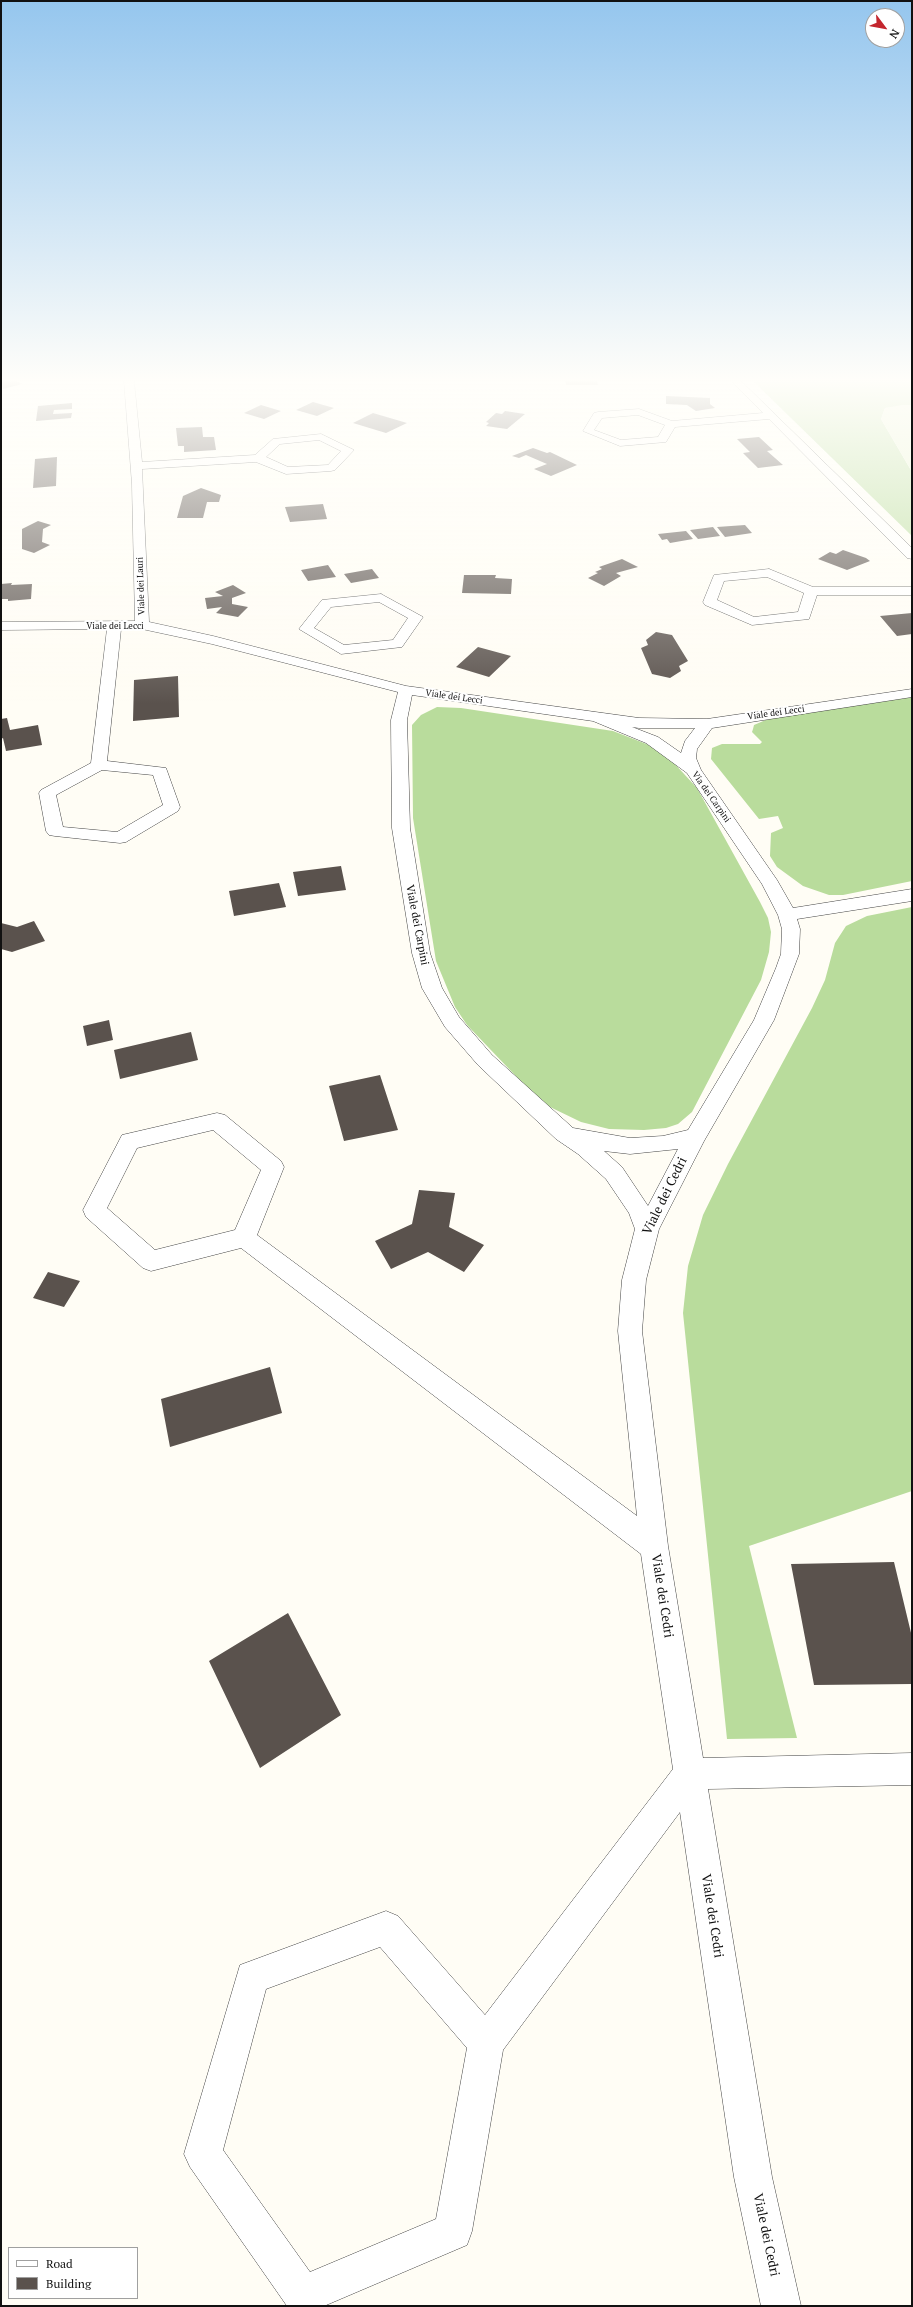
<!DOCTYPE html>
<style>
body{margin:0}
#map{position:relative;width:913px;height:2307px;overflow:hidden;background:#fffdf5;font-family:"PT Serif",serif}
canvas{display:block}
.frame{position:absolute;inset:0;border:2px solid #111;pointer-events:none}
.legend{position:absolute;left:8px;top:2247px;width:130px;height:52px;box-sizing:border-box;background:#fff;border:1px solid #a0a0a0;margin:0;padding:5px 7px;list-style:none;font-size:12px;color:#111}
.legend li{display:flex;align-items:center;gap:8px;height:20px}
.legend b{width:20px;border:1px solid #a0a0a0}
.north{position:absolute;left:865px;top:8px;width:40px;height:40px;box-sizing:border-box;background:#fff;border:1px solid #a0a0a0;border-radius:50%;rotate:122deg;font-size:11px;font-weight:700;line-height:16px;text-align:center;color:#111}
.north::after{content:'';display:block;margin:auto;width:14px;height:18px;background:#c4262e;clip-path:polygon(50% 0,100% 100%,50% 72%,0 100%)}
</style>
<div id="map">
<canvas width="913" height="2307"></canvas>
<div class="frame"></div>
<ul class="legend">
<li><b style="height:5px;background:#fff"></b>Road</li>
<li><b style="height:11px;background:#5a524d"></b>Building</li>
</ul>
<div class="north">N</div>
</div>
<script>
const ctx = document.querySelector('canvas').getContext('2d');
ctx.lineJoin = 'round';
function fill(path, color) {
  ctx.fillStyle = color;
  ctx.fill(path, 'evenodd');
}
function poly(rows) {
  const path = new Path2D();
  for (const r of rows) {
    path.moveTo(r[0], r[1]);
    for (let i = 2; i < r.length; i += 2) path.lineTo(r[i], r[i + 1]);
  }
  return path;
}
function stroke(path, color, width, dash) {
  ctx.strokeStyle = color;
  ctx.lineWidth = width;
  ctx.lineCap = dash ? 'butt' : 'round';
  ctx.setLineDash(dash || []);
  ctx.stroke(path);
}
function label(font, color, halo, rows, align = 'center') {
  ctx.font = font + ' "PT Serif",serif';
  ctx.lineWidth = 4;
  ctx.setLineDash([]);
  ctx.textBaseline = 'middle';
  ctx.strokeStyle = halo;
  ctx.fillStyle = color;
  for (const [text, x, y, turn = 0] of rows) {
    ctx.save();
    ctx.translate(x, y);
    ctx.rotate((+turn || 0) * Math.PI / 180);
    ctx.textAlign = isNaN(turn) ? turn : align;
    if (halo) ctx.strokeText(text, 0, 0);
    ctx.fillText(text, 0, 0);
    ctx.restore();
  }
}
const forest = poly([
 [753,381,912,381,912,405,885,408,881,419,912,472,912,536],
 [912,697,912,881,843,895,829,895,803,886,777,867,770,856,771,833,783,828,778,816,759,819,711,759,712,748,722,744,760,744,762,742,752,732,753,729,754,725,768,719],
 [437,707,461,708,613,731,649,745,673,762,697,788,760,902,768,918,771,932,769,952,761,980,692,1112,678,1124,666,1128,644,1130,609,1129,581,1122,550,1107,532,1093,467,1025,455,1007,436,961,413,818,412,725,421,715],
 [912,907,912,1491,749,1546,797,1738,727,1739,683,1313,688,1266,703,1215,728,1164,812,1008,825,980,835,943,846,926,867,916]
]);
const pitch = poly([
 [902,405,912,405,912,472,881,419,885,408]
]);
const building = poly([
 [1,381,16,381,22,384,3,389],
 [565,381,597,381,598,385,566,385],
 [666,396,710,398,710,404,715,408,696,411,687,405,666,404],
 [313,402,334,408,317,416,296,410],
 [72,403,72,409,54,410,53,414,72,413,71,418,36,421,38,406],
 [261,405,281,411,264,419,244,413],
 [505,411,525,414,507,429,486,426,489,423,486,422,496,413,502,414],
 [373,413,407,423,386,433,353,423],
 [202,427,203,437,214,437,216,450,184,452,184,446,178,446,176,428],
 [759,437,773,450,767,451,783,465,758,468,743,453,750,452,737,439],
 [533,448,547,453,550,452,577,465,551,476,534,469,547,464,526,455,519,458,512,456],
 [57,457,56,486,33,488,35,459],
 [201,488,221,495,219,502,207,502,203,518,177,518,183,496],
 [323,504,327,519,290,522,285,507],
 [38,521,51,525,43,529,42,542,50,545,34,553,22,549,22,529],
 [745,525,752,533,725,537,717,527],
 [713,527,720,536,698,539,690,530],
 [686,531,693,539,670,543,667,539,662,540,658,534],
 [843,550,866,558,870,561,847,570,818,559,830,552,836,554],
 [622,559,638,567,616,573,621,576,604,586,588,578,598,573,595,572,602,569,599,567],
 [328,565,336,577,308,581,301,570],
 [372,569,379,578,351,583,344,574],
 [464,575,496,575,495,578,512,579,511,594,462,593],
 [12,583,11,585,32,584,31,599,8,601,8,599,1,599,1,584],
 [233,585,246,593,232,598,232,604,248,607,238,617,216,613,222,607,207,609,205,598,223,596,215,592],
 [912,613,912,634,897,636,880,616],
 [656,632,672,635,688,661,679,666,681,671,670,678,652,674,641,648,648,645,646,640],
 [478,647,511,656,489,677,456,667],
 [178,676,179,717,133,721,134,680],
 [7,718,10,730,38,725,42,745,6,751,3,738,1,739,1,719],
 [341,866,346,890,298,896,293,872],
 [279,883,286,907,234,916,229,891],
 [34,921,45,941,12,952,1,949,1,923,17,927],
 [109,1020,113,1040,87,1046,83,1026],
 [191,1032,198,1060,120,1079,114,1050],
 [380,1075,398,1130,344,1141,329,1086],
 [419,1190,455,1193,449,1227,484,1245,464,1272,428,1252,391,1269,375,1241,412,1224],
 [48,1272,80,1281,64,1307,33,1298],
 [270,1367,282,1413,170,1447,161,1399],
 [894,1562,912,1637,912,1684,814,1685,791,1564],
 [288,1613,341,1715,260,1768,209,1661]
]);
const minor = poly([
 [124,381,134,381,142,462,255,455,273,439,321,434,354,450,335,470,331,471,286,474,256,462,142,469,149,622,213,636,406,686,639,718,707,719,912,689,912,697,712,728,697,749,696,758,701,770,777,880,793,908,912,889,912,901,797,919,800,929,799,954,774,1020,704,1141,659,1229,646,1280,642,1331,668,1546,703,1758,912,1753,912,1785,708,1789,772,2177,801,2306,761,2306,734,2177,680,1812,503,2050,472,2231,467,2245,324,2306,287,2306,190,2167,184,2154,240,1965,386,1911,398,1916,485,2015,673,1769,641,1554,241,1248,151,1271,143,1268,86,1217,83,1210,122,1135,217,1113,225,1115,281,1161,284,1167,257,1235,637,1516,618,1331,622,1280,635,1229,629,1213,606,1179,578,1154,556,1139,478,1065,445,1027,422,988,412,953,392,828,391,720,398,692,212,644,142,629,121,629,107,761,166,768,180,807,178,811,126,842,120,843,55,836,49,835,46,831,39,793,41,790,91,763,107,629,1,630,1,622,135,621,132,484,124,381],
 [319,440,341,451,328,465,288,467,266,457,280,444,319,440],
 [412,695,593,721,646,743,687,773,762,884,778,915,782,929,781,954,776,968,754,1020,688,1130,663,1136,630,1138,573,1128,492,1055,459,1017,442,988,430,953,410,828,407,720,412,695],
 [632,727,639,728,695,728,685,741,681,753,658,737,632,727],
 [102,770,153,775,163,805,117,832,63,827,56,795,102,770],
 [213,1130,261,1170,235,1230,155,1250,107,1208,137,1148,213,1130],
 [678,1149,648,1206,622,1167,604,1151,630,1154,678,1149],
 [380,1947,467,2048,436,2219,310,2272,223,2150,266,1989,380,1947],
 [731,381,741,381,912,548,912,559,907,558,769,419,675,427,666,442,620,446,583,431,594,413,598,412,639,409,672,421,763,413,731,381],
 [638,415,665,425,658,437,621,440,594,430,602,418,638,415],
 [769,569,813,587,912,587,912,595,817,595,809,619,752,625,705,605,703,602,714,575,769,569],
 [767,577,804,593,798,612,754,617,717,600,724,581,767,577],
 [381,594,423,617,402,647,341,654,299,629,322,600,381,594],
 [379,602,408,618,393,640,344,645,314,628,331,607,379,602]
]);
const farStreetnames = [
 ["Viale dei Lauri",141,586,-92],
 ["Viale dei Lecci",115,626],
 ["Viale dei Lecci",454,697,8],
 ["Viale dei Lecci",776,713,-8],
 ["Via dei Carpini",711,797,55]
];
const streetNames = [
 ["Viale dei Carpini",417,925,79]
];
const nearStreetnames = [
 ["Viale dei Cedri",665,1196,-64],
 ["Viale dei Cedri",662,1596,81],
 ["Viale dei Cedri",712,1916,81],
 ["Viale dei Cedri",766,2235,78]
];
fill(forest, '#b9dc9c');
fill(pitch, '#e6f2cf');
fill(building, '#5a524d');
stroke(minor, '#444', 1);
fill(minor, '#fff');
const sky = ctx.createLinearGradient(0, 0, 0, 704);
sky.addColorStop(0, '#95c6ee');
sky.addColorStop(0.54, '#fffefa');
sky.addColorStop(1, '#fffefa00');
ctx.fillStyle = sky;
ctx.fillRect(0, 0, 913, 704);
label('9px', '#111', '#fff', farStreetnames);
label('11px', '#111', '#fff', streetNames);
label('13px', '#111', '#fff', nearStreetnames);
</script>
